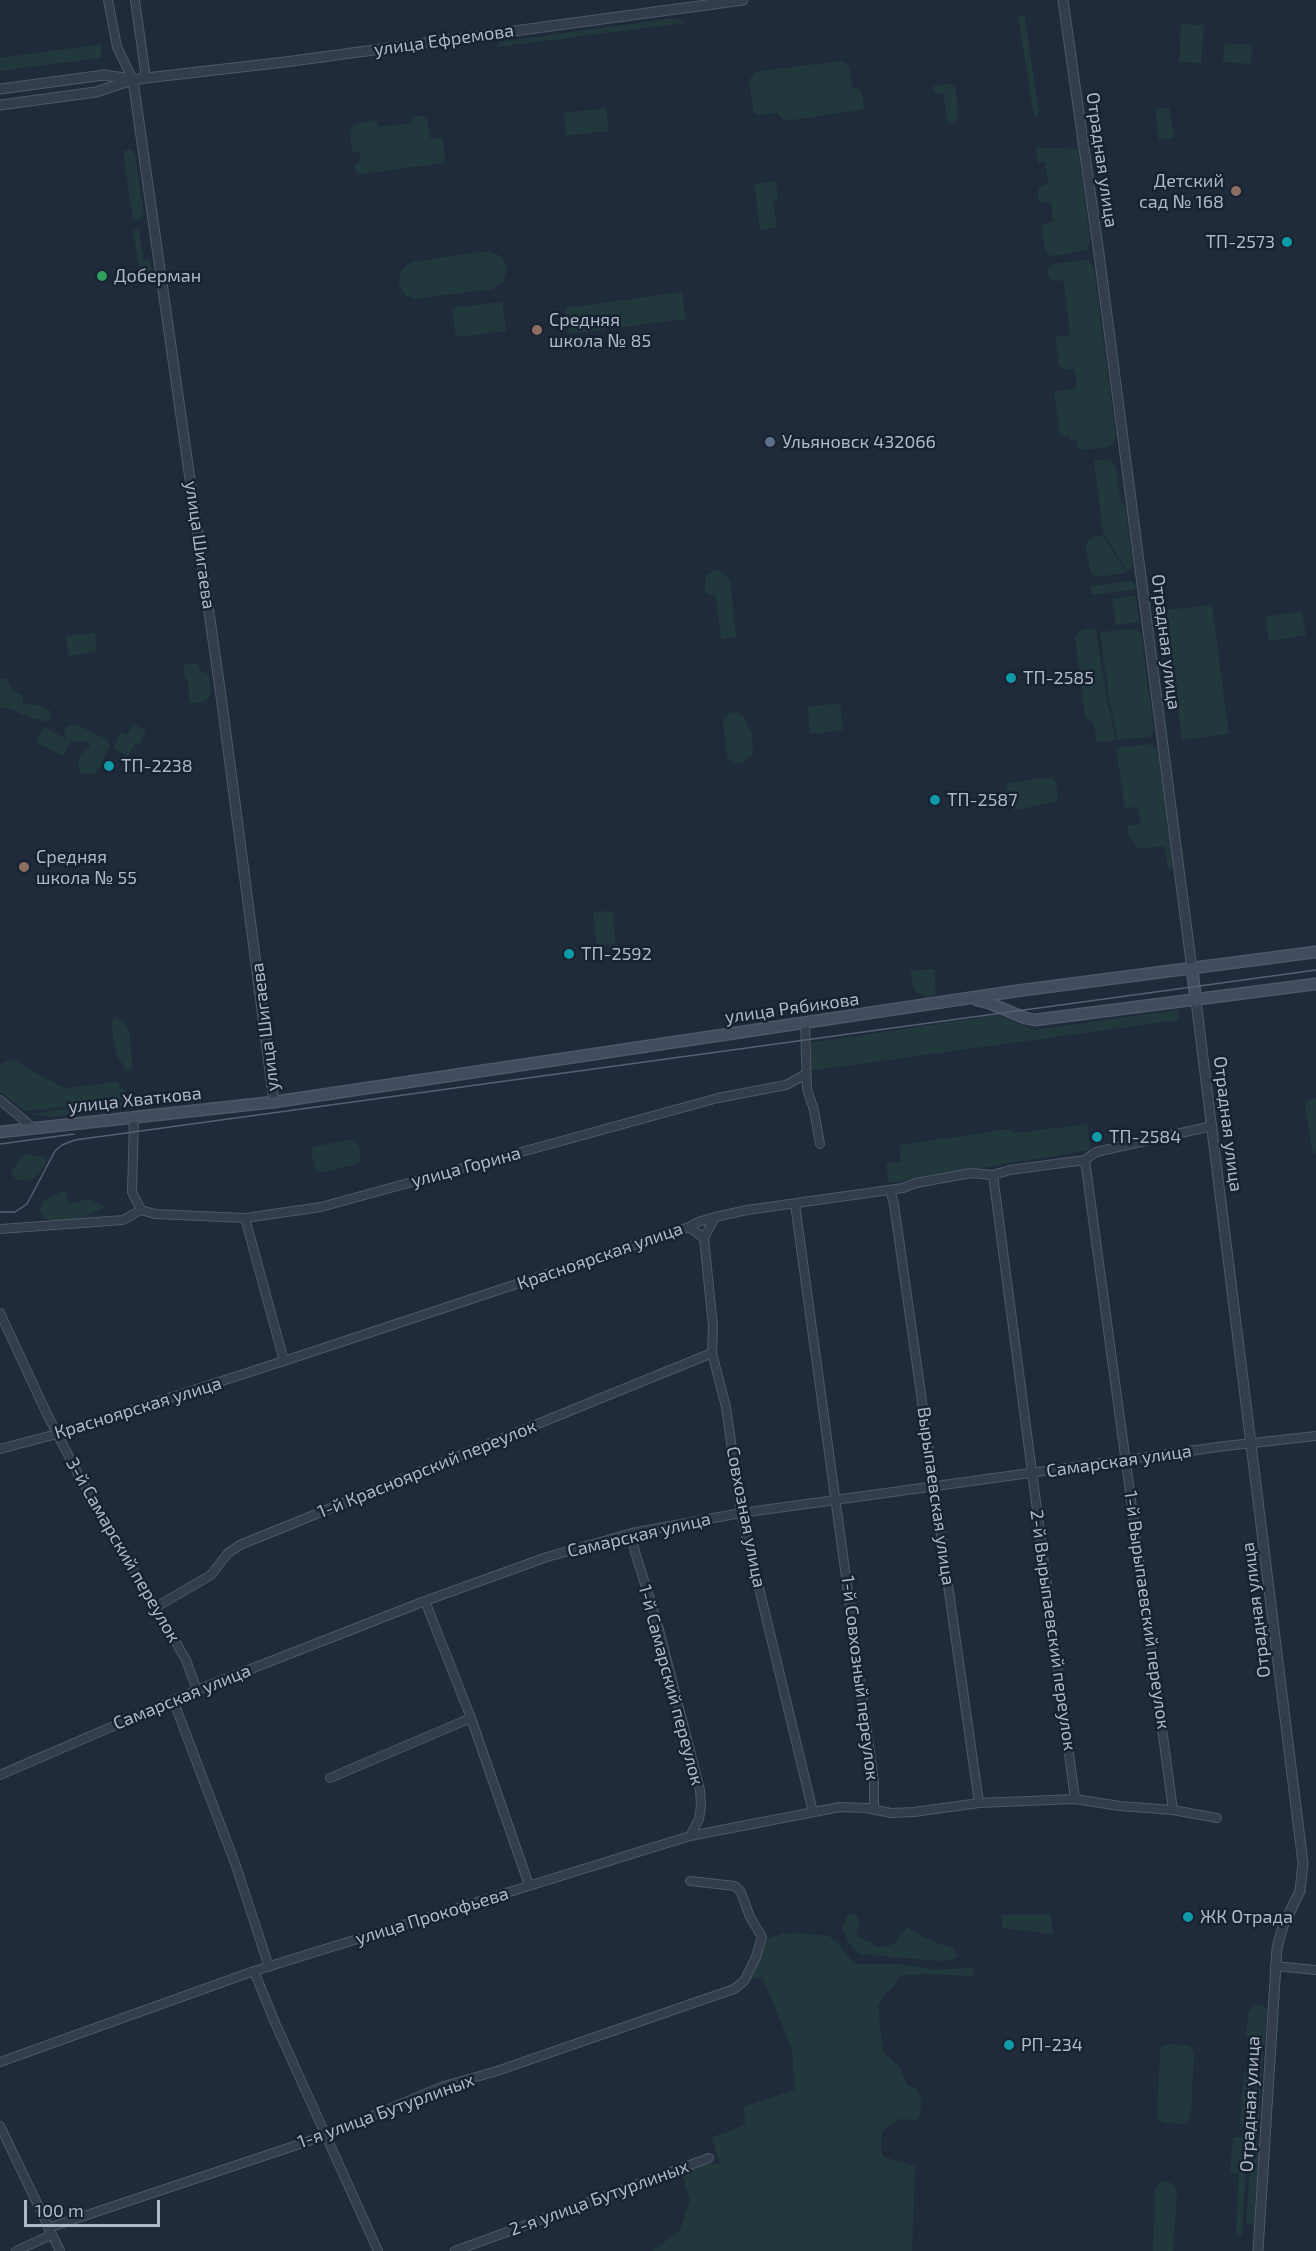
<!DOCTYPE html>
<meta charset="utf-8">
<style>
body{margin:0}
#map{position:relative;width:1316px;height:2251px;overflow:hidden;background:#1f2b3b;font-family:"Exo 2",sans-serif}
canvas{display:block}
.scale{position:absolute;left:24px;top:2200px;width:136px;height:27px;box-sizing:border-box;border:3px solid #aeb8c8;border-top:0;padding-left:8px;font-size:18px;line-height:21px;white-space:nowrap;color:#aeb8c8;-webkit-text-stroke:4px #192230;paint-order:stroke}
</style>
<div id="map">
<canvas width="1316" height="2251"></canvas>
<div class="scale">100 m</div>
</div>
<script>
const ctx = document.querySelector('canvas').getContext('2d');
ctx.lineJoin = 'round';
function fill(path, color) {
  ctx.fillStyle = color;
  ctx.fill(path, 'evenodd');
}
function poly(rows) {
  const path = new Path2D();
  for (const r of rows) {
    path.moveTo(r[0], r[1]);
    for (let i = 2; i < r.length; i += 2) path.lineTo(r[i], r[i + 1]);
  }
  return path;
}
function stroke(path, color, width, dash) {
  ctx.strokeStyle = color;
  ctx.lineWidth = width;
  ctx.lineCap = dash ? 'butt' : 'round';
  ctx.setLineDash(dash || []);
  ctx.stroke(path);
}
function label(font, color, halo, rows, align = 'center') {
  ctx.font = font + ' "Exo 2",sans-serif';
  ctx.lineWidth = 5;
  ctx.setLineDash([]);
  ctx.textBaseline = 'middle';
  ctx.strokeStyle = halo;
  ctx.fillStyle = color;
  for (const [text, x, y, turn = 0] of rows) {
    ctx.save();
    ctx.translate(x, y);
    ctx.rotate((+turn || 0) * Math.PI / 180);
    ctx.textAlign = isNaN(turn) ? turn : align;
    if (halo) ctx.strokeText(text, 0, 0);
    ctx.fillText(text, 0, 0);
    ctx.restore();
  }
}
const green = poly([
 [1022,16,1025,17,1039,113,1036,118,1034,116,1018,18],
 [667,19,677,19,685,23,497,47,500,42,506,41],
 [1181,24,1204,25,1201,63,1179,62],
 [1224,43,1252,45,1251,64,1223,62],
 [101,44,101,58,0,71,0,58],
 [842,61,849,67,852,87,860,90,862,94,864,108,861,110,785,121,776,113,758,115,754,112,749,81,754,73,758,71],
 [949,83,955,87,959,116,955,122,948,124,943,93,935,94,933,86],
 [1169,107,1174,138,1159,140,1155,109],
 [606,108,609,131,566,136,564,113],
 [413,116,423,116,427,119,431,139,443,137,445,159,444,163,362,174,356,173,354,165,361,161,360,153,352,152,350,133,353,125,376,120,379,127,412,123],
 [1036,147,1078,149,1090,240,1087,250,1053,256,1049,255,1045,250,1041,225,1053,221,1051,202,1041,203,1038,198,1039,188,1048,183,1045,162,1038,163],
 [131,150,135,154,144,215,141,219,133,221,123,151],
 [776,181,778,201,773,202,777,228,760,230,754,184],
 [139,229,143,260,150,259,153,278,141,279,133,230],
 [487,251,501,256,507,269,503,282,493,289,415,299,405,295,399,286,400,272,411,262],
 [1085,260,1091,262,1094,269,1116,437,1113,444,1108,447,1081,450,1077,448,1076,440,1070,441,1069,435,1060,436,1054,392,1077,388,1075,369,1063,370,1059,365,1055,337,1070,335,1064,281,1052,280,1048,275,1047,270,1053,264],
 [682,292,686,319,569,334,565,308],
 [502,302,506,331,456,337,452,308],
 [1110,459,1116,467,1121,504,1125,504,1133,567,1127,572,1103,531,1094,460],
 [1103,535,1126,573,1097,577,1091,573,1086,549,1087,542,1093,537],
 [716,570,721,571,730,580,736,637,721,639,716,595,708,595,705,590,706,575],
 [1131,581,1134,584,1136,589,1092,595,1090,586],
 [1134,595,1136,597,1139,622,1116,625,1112,599],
 [1212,605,1229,734,1182,740,1166,610],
 [1302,611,1306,635,1269,641,1265,617],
 [1088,628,1096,630,1107,700,1116,740,1097,742,1094,724,1085,717,1075,639,1079,631],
 [1135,629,1141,633,1154,732,1149,737,1118,740,1109,699,1100,632],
 [95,633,97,652,69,656,66,636],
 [198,663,200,671,209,674,211,694,204,702,190,703,187,679,185,679,183,665],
 [6,678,12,690,22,695,23,704,40,705,52,712,49,722,29,717,9,708,0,709,0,679],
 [840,703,843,730,813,734,810,732,808,707],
 [737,712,744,718,752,734,753,753,742,763,735,764,727,757,723,720,729,713],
 [76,724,106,739,110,745,102,764,97,772,92,775,81,773,78,768,80,755,90,746,88,741,76,742,68,739,71,741,63,756,36,742,44,727,67,739,64,733,66,727],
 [133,724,146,731,139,744,136,743,128,756,113,748,121,732,127,735],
 [1150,744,1158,750,1173,868,1168,869,1165,846,1139,849,1129,836,1127,826,1141,824,1138,807,1125,808,1116,748],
 [1051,777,1056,783,1058,797,1056,802,1015,810,1009,807,1006,787,1008,783],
 [595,912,610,911,613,913,615,941,614,944,599,945,596,943,593,914],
 [934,969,936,995,926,998,914,990,910,971],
 [1177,1010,1179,1020,809,1071,810,1043,998,1015,1034,1030],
 [115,1018,124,1021,129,1030,133,1066,130,1071,126,1070,116,1054,111,1023],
 [11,1060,16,1061,47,1079,47,1082,50,1080,65,1088,117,1082,125,1091,126,1099,26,1111,0,1092,0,1065],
 [1316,1098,1316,1154,1312,1149,1305,1105,1308,1100],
 [126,1101,124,1106,117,1110,50,1117,30,1114],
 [1087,1124,1090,1150,889,1183,886,1164,901,1162,899,1145,1009,1129,1016,1133],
 [352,1139,358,1145,361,1157,358,1164,320,1173,315,1170,311,1152,313,1147],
 [27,1154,44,1157,46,1160,44,1167,34,1178,28,1181,16,1180,11,1172,21,1158],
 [63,1191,67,1193,68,1204,90,1199,105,1207,79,1219,55,1221,44,1218,40,1210,44,1201],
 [854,1913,860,1922,856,1933,860,1938,871,1942,876,1947,884,1947,896,1943,901,1933,908,1928,925,1938,954,1949,957,1956,954,1959,939,1961,859,1954,849,1943,842,1927,847,1917],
 [1050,1914,1054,1934,1002,1928,1002,1915],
 [798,1933,829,1936,837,1942,853,1962,857,1964,900,1964,937,1970,973,1967,973,1976,926,1974,899,1976,894,1986,885,1994,878,2006,883,2051,900,2068,907,2085,917,2089,922,2100,920,2114,917,2120,900,2119,882,2131,881,2151,884,2157,915,2166,912,2251,653,2251,680,2230,690,2200,681,2172,700,2164,720,2164,712,2137,746,2125,743,2107,795,2090,792,2049,765,1983,762,1977,749,1980,767,1939,782,1934],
 [1255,2005,1263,2005,1267,2011,1264,2049,1261,2051,1252,2051,1253,2039,1246,2036,1249,2011],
 [1167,2044,1189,2045,1194,2052,1191,2115,1189,2120,1184,2124,1163,2123,1157,2117,1160,2051,1162,2047],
 [1256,2053,1263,2054,1259,2121,1256,2127,1251,2128],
 [1251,2068,1248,2127,1243,2127,1240,2122,1244,2074],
 [1233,2137,1248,2138,1242,2235,1236,2235,1239,2174,1230,2173],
 [1252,2137,1258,2140,1259,2145,1254,2224,1246,2224],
 [1166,2181,1173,2184,1177,2192,1173,2249,1173,2251,1153,2251,1155,2190,1158,2184]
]);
const minor = poly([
 [108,0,117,47,133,80],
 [135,0,146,78],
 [805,1023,807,1089,814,1110,820,1144],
 [0,1100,32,1127],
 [134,1117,132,1192,141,1210],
 [1085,1160,1173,1810],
 [993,1175,1075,1799],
 [890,1190,894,1204,979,1803],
 [795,1204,874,1782,874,1809],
 [245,1218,284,1361],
 [689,1227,704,1238,713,1326,712,1353,726,1407,741,1513,813,1812],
 [0,1229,123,1220,141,1210,155,1214,245,1218,321,1207,718,1098,786,1085,806,1074],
 [704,1238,715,1217],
 [0,1313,46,1412,78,1474,186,1660,197,1690],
 [0,1449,57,1434,284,1361,689,1227,698,1222,715,1217,747,1210,903,1188,916,1183,971,1173,993,1175,1010,1170,1085,1160,1096,1152,1212,1126],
 [632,1533,635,1552,657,1622,700,1790,701,1806,699,1819,690,1836],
 [425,1601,471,1718,529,1885],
 [156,1607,211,1575,228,1553,240,1545,712,1353],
 [173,1700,235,1863,269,1967],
 [0,1775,197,1690,425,1601,547,1557,632,1533,741,1513,1225,1446,1316,1436],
 [330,1778,471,1718],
 [1275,1966,1316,1970],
 [254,1971,276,2025,378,2251],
 [0,2062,254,1971,690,1836,840,1807,866,1808,891,1813,914,1812,979,1803,1075,1799,1120,1806,1173,1810,1217,1818],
 [0,2126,60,2251],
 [48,2228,327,2135,441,2087,497,2071,734,1989,744,1981,756,1957,762,1937,750,1917,741,1892,735,1886,690,1881],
 [16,2251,51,2235],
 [455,2251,709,2158]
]);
const tertiary = poly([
 [1063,0,1099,254,1192,969],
 [133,80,222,703,274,1102],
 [0,89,104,75,131,79],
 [0,105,96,92,133,80,146,78,285,62,743,0],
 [1196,1001,1303,1863,1300,1891,1283,1926,1277,1948,1258,2251]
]);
const secondary = poly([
 [1192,969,1196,1001],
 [977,1000,989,1003,1025,1018,1035,1020,1316,984],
 [0,1132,274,1102,1016,991,1316,952]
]);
const tram = poly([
 [0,1144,74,1134],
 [0,1212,15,1212,27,1204,55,1151,62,1145,75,1140,1316,970]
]);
const markers = [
 [1236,191,6,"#8d6e63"],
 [1287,242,6,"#0f9aa8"],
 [102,276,6,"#2e9e5b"],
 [537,330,6,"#8d6e63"],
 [770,442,6,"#5c6f8a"],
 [1011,678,6,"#0f9aa8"],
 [109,766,6,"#0f9aa8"],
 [935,800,6,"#0f9aa8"],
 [24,867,6,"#8d6e63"],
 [569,954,6,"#0f9aa8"],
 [1097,1137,6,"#0f9aa8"],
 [1188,1917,6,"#0f9aa8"],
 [1009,2045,6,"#0f9aa8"]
];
const streetNames = [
 ["улица Ефремова",444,40,-8],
 ["Отрадная улица",1102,160,82],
 ["улица Шигаева",200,545,82],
 ["Отрадная улица",1166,642,83],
 ["улица Рябикова",792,1008,-8],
 ["улица Шигаева",265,1027,-97],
 ["улица Хваткова",135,1100,-6],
 ["Отрадная улица",1228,1124,83],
 ["улица Горина",466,1167,-15],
 ["Красноярская улица",600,1256,-19],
 ["Красноярская улица",138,1408,-17],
 ["Самарская улица",1119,1461,-8],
 ["1-й Красноярский переулок",427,1469,-22],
 ["Вырыпаевская улица",936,1496,82],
 ["Совхозная улица",746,1517,79],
 ["Самарская улица",639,1535,-13],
 ["3-й Самарский переулок",123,1550,60],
 ["1-й Вырыпаевский переулок",1147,1610,82],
 ["Отрадная улица",1256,1610,-97],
 ["2-й Вырыпаевский переулок",1053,1630,82],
 ["1-й Совхозный переулок",860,1678,83],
 ["1-й Самарский переулок",671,1685,75],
 ["Самарская улица",182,1697,-22],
 ["улица Прокофьева",432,1916,-17],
 ["Отрадная улица",1250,2104,-87],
 ["1-я улица Бутурлиных",386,2111,-20],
 ["2-я улица Бутурлиных",599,2198,-20]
];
const poiNames = [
 ["Детский",1224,181,"right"],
 ["сад № 168",1224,202,"right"],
 ["ТП-2573",1275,242,"right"],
 ["Доберман",114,276],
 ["Средняя",549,320],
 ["школа № 85",549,341],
 ["Ульяновск 432066",782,442],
 ["ТП-2585",1023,678],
 ["ТП-2238",121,766],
 ["ТП-2587",947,800],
 ["Средняя",36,857],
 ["школа № 55",36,878],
 ["ТП-2592",581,954],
 ["ТП-2584",1109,1137],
 ["ЖК Отрада",1200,1917],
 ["РП-234",1021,2045]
];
fill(green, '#21393c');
stroke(minor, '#4e5866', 10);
stroke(tertiary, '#4e5866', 11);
stroke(secondary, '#4e5866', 13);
stroke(minor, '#333d4b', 8);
stroke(tertiary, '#333d4b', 9);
stroke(secondary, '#414c5f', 10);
stroke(tram, '#556173', 1.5);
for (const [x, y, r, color] of markers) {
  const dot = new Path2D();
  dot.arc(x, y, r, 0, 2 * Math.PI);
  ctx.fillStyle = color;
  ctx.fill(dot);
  stroke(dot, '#192230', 2);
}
label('18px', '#aeb8c8', '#192230', streetNames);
label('18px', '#aeb8c8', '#192230', poiNames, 'left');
</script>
